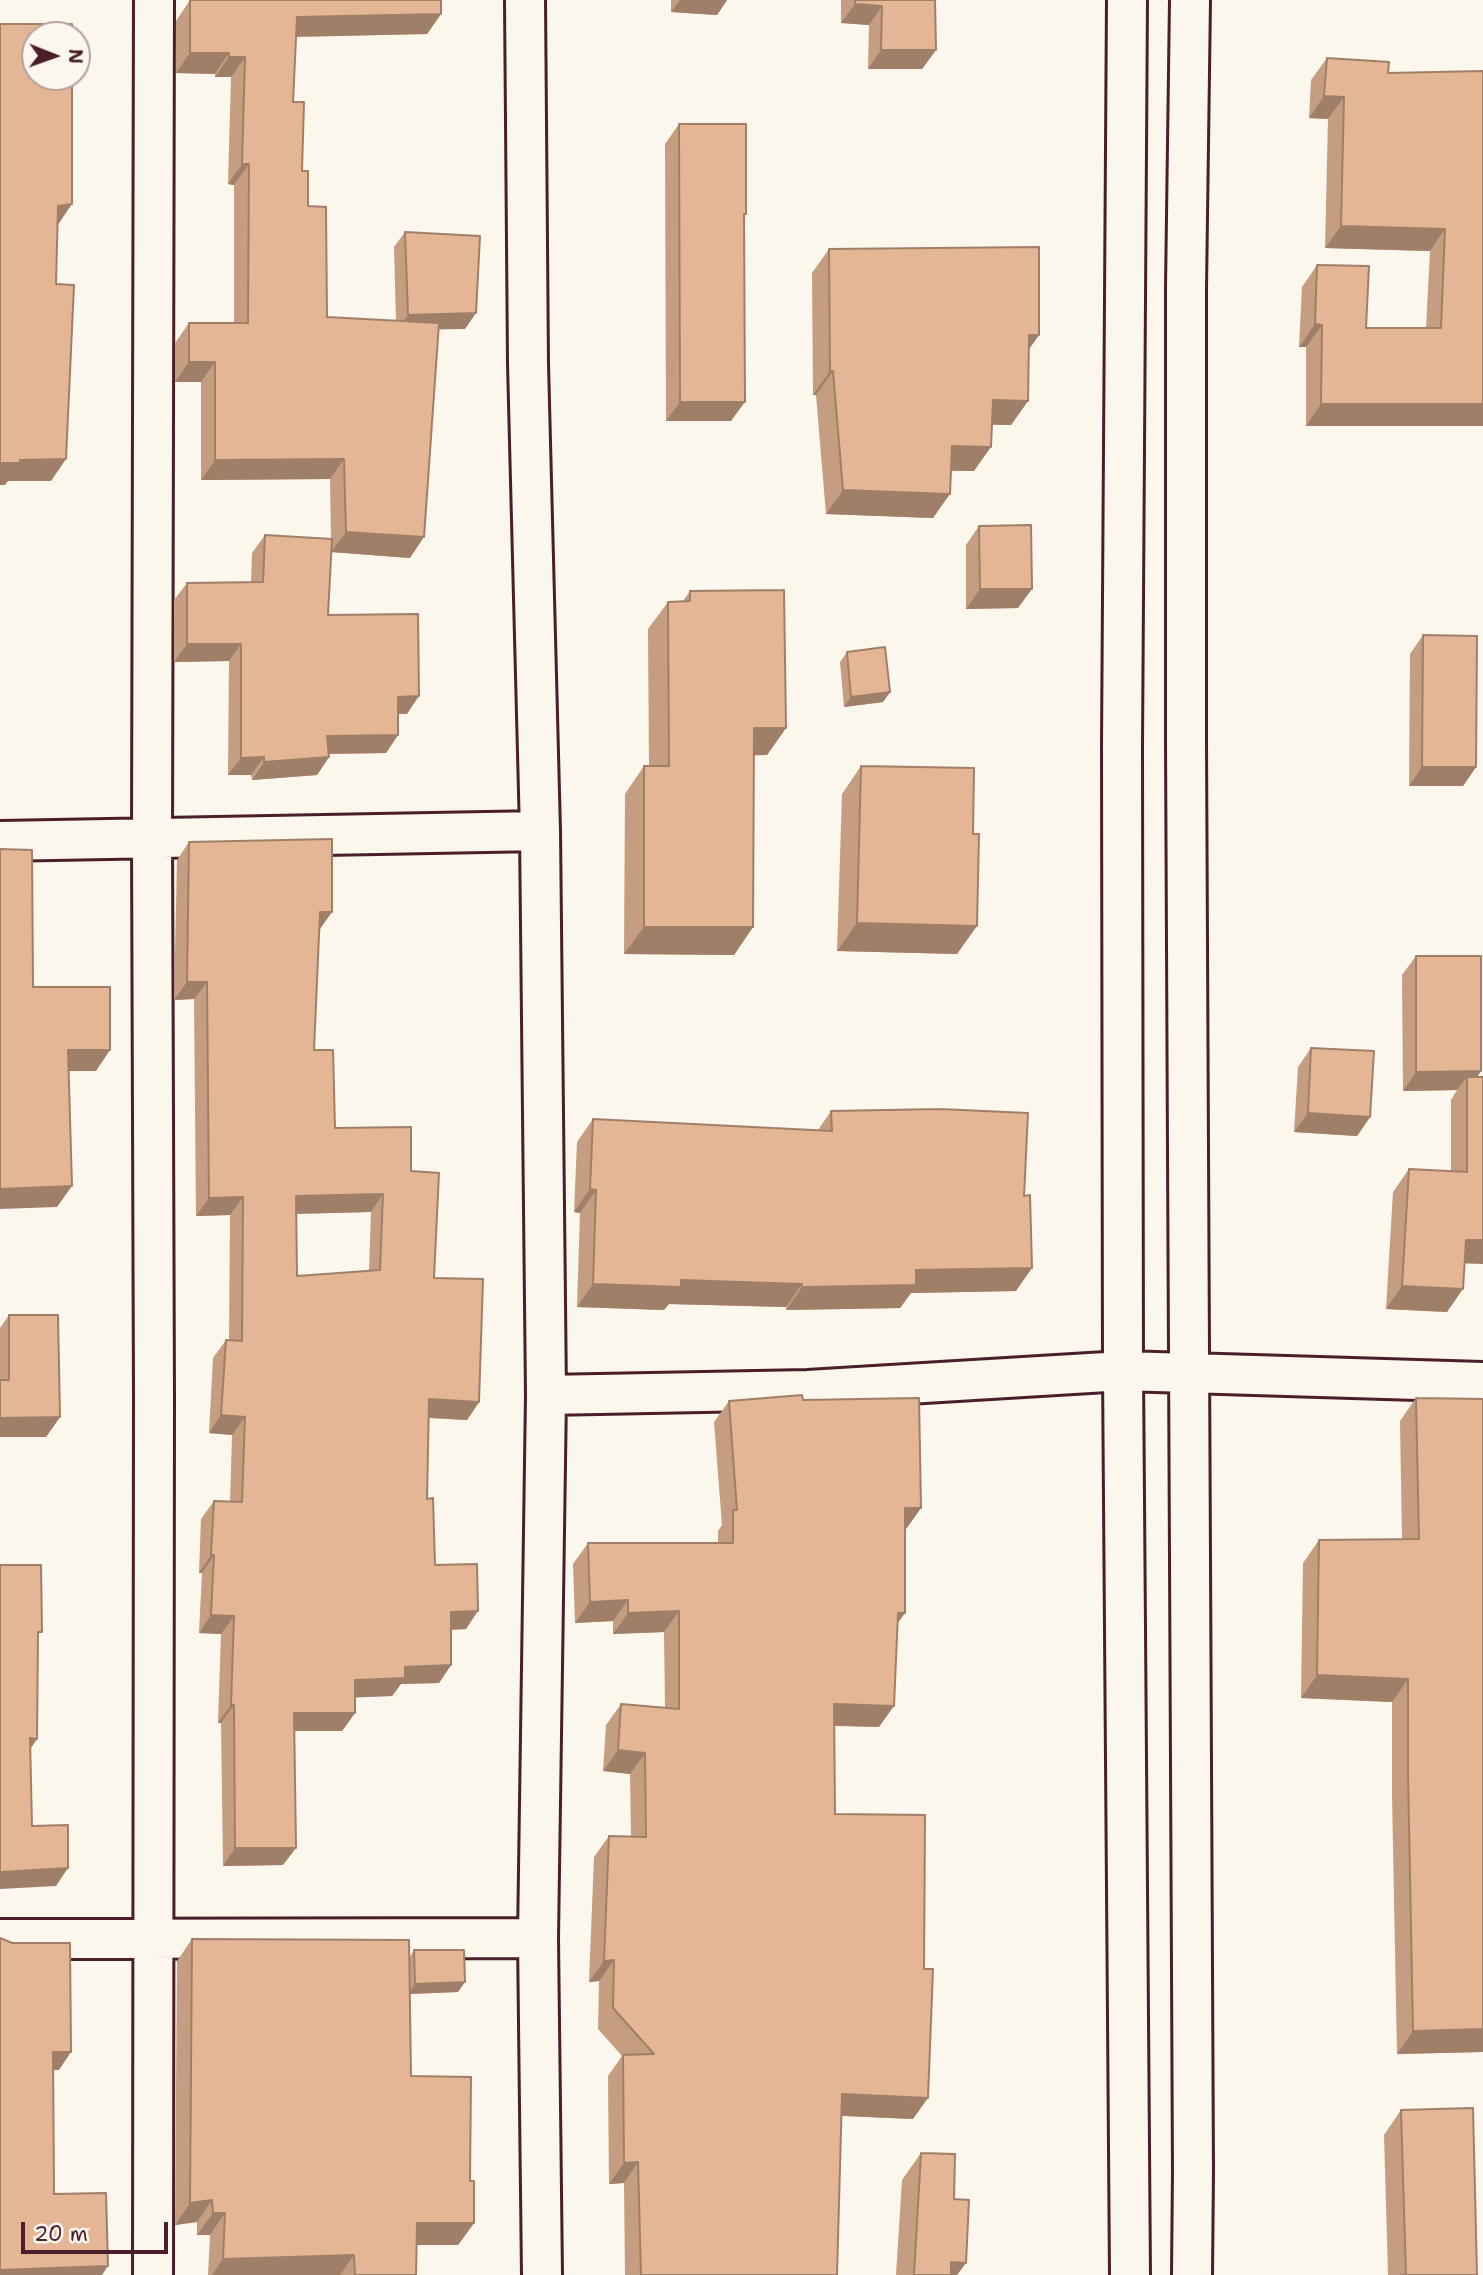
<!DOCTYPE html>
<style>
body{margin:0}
#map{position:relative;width:1483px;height:2275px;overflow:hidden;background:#fbf7ec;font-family:"Shantell Sans",sans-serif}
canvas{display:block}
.north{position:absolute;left:21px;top:21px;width:70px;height:70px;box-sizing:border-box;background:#fbf7ec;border:2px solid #b4a19f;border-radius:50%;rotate:91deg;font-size:19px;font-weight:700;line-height:28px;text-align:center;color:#4a1f2b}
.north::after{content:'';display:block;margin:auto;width:24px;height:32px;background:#4a1f2b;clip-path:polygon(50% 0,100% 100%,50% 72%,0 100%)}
.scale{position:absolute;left:21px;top:2222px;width:147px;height:32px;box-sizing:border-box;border:4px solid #4a1f2b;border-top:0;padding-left:9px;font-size:21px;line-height:24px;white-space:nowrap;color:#4a1f2b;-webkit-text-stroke:5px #fbf7ec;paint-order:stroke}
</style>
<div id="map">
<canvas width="1483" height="2275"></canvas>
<div class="north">N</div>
<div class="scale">20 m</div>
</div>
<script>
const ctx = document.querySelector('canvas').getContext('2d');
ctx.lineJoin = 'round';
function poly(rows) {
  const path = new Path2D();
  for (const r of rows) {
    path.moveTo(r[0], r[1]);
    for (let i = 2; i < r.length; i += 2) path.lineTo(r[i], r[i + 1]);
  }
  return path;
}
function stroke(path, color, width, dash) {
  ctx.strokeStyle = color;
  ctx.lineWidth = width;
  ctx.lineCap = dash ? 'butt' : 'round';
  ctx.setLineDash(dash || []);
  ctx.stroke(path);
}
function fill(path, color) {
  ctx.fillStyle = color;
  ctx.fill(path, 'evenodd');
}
const minor = poly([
 [525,0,528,364,540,831,546,1395,538,1938,542,2275],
 [1127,0,1122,745,1123,1371,1130,2275],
 [1190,0,1186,288,1186,741,1193,2171,1192,2275],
 [0,841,540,831],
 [546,1395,808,1390,1123,1371,1483,1382],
 [0,1939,538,1938],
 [153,2275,154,1397,152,839,154,0]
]);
const wall = poly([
 [190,0,441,14,427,34,296,37,293,102,302,171,327,317,396,321,394,247,405,232,465,329,439,329,410,558,331,552,328,615,407,714,398,714,398,735,386,753,329,754,329,757,317,775,252,780,251,775,228,775,229,661,174,662,174,600,187,583,251,582,252,553,265,535,331,539,330,479,201,480,201,382,175,382,175,343,189,323,234,323,234,185,228,184,231,77,215,77,215,74,176,73,176,21],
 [671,0,727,0,717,15,671,12],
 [841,0,935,0,936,50,922,69,868,69,869,25,841,23],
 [1327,58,1388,73,1483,71,1483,426,1306,426,1306,347,1299,347,1302,287,1317,265,1366,328,1426,328,1430,251,1325,248,1328,119,1309,118,1311,80],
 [679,124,744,218,731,421,666,421,665,144],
 [829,249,1039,335,1029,349,1028,401,1011,425,992,425,974,471,951,471,933,518,826,514,816,395,813,395,812,273],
 [979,526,1018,608,966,609,966,545],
 [690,591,786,728,767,755,754,755,753,927,734,955,624,954,625,794,644,766,649,766,648,629,668,602,683,601],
 [1423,635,1476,767,1463,786,1409,786,1410,654],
 [847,652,890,692,883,702,844,707,840,662],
 [861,766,973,834,957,954,837,951,842,794],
 [189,842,319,929,314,1050,335,1128,411,1171,434,1278,479,1402,467,1420,429,1418,427,1499,435,1565,466,1629,451,1630,451,1665,439,1683,401,1684,392,1696,355,1697,355,1713,342,1731,294,1731,283,1865,223,1866,221,1723,218,1723,221,1634,199,1633,202,1573,199,1573,201,1519,214,1501,230,1502,232,1435,209,1433,213,1358,226,1340,229,1340,230,1215,196,1216,194,999,174,1000,177,860],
 [371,1212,369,1271,297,1276,296,1214],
 [1416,956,1481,1071,1477,1077,1465,1263,1447,1312,1386,1309,1393,1192,1409,1169,1451,1172,1451,1100,1457,1090,1403,1091,1402,975],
 [1311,1048,1370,1117,1357,1136,1294,1132,1298,1067],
 [831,1111,1016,1291,911,1293,900,1308,786,1310,786,1307,669,1304,664,1310,577,1307,580,1213,574,1212,577,1142,593,1119,818,1130],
 [9,1315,60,1417,46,1437,0,1437,0,1328],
 [1416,1398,1483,2052,1397,2054,1392,1795,1392,1702,1301,1698,1303,1563,1319,1540,1402,1539,1400,1421],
 [803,1400,921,1508,906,1529,905,1529,897,1624,879,1727,834,1726,835,1814,913,2119,841,2116,837,2275,625,2275,624,2183,609,2184,608,2076,622,2056,598,2029,599,1981,589,1982,594,1857,609,1836,631,1836,630,1774,603,1771,606,1725,621,1704,665,1707,664,1632,613,1634,613,1621,575,1623,573,1564,588,1543,718,1543,718,1531,722,1525,714,1422,729,1401],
 [192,1939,410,1957,414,1950,458,1992,410,1994,411,2076,470,2181,474,2223,458,2245,417,2245,416,2275,208,2275,210,2235,197,2235,197,2222,175,2225,177,1961],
 [1401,2110,1477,2275,1388,2275,1384,2135],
 [921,2153,954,2199,957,2275,896,2275,902,2180]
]);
const shadedWall = poly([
 [680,0,727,0,717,15,671,12],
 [855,4,882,6,869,25,841,23],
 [441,14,427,34,282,37,297,17],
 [881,50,936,50,922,69,868,69],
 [190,53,229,53,215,74,176,73],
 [229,57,245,57,231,77,215,77],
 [1324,96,1344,97,1328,119,1309,118],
 [242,164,249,164,234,185,228,184],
 [72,204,57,226,58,206],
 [1341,226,1445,229,1430,251,1325,248],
 [476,313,465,329,397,330,408,315],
 [1315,324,1322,325,1306,347,1299,347],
 [1029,335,1039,335,1022,359],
 [189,362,215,362,201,382,175,382],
 [830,371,833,371,816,395,813,395],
 [993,400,1028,401,1011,425,976,424],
 [680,402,745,402,731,421,666,421],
 [1321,404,1483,404,1483,426,1306,426],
 [952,446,991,447,974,471,935,470],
 [66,459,51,481,8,481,5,485,0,485,0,463,20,460],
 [344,459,330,479,201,480,215,460],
 [843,490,950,494,933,518,826,514],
 [346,532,424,537,410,558,331,552],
 [980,589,1032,589,1018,608,966,609],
 [187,644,241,644,229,661,174,662],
 [890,692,883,702,844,707,851,697],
 [419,696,407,714,386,714,398,697],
 [754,728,786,728,767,755,734,756],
 [398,735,386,753,315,754,327,736],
 [264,757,251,775,228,775,241,758],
 [329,757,317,775,252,780,264,762],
 [1422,767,1476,767,1463,786,1409,786],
 [320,912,332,912,320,929],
 [857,923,977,926,957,954,837,951],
 [644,927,753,927,734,955,624,954],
 [187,982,207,982,194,999,174,1000],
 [68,1050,110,1050,96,1071,54,1071],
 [1481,1071,1468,1090,1467,1077,1457,1090,1403,1091,1416,1072],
 [1308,1113,1370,1117,1357,1136,1294,1132],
 [72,1186,57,1207,0,1209,0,1189],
 [590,1189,596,1190,580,1213,574,1212],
 [383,1194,371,1212,284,1214,296,1196],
 [243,1197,230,1215,196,1216,209,1198],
 [1466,1240,1483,1240,1483,1264,1450,1263],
 [1032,1268,1016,1291,911,1293,900,1308,786,1310,802,1287,916,1270],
 [681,1280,802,1284,786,1307,669,1304,664,1310,577,1307,593,1284],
 [1402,1286,1463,1289,1447,1312,1386,1309],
 [429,1399,479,1402,467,1420,417,1417],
 [221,1415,245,1417,232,1435,209,1433],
 [60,1417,46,1437,0,1437,0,1418],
 [905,1508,921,1508,906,1529,890,1530],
 [211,1555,214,1555,202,1573,199,1573],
 [628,1600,613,1621,575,1623,590,1602],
 [478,1611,466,1629,438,1630,451,1612],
 [679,1611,664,1632,613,1634,628,1613],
 [898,1613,905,1613,890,1634],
 [211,1615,234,1616,221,1634,199,1633],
 [451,1665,439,1683,401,1684,392,1696,343,1698,355,1680,405,1667],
 [1317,1675,1408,1679,1392,1702,1301,1698],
 [834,1704,894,1706,879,1727,819,1725],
 [231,1705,234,1705,221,1723,218,1723],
 [294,1713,355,1713,342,1731,281,1731],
 [30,1738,37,1739,25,1757],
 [618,1750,645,1753,630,1774,603,1771],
 [235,1848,296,1848,283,1865,223,1866],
 [68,1868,56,1886,0,1889,0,1872],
 [614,1960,599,1981,589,1982,604,1961],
 [465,1982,458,1992,408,1994,415,1984],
 [1483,2029,1483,2052,1397,2054,1413,2031],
 [53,2052,71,2052,59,2070,40,2070],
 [842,2094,928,2098,913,2119,827,2115],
 [638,2162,624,2183,609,2184,624,2163],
 [212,2200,197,2222,175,2225,190,2203],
 [213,2213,225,2213,210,2235,197,2235],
 [417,2223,474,2223,458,2245,401,2245],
 [354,2255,340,2275,212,2275,223,2259],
 [951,2262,966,2263,957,2275,943,2275],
 [108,2266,102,2275,0,2275,0,2270]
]);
const building = poly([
 [190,0,441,0,441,14,297,17,293,102,304,102,302,171,308,171,308,206,326,207,327,317,439,323,424,537,346,532,344,459,215,460,215,362,189,362,189,323,248,323,249,164,242,164,245,57,229,57,229,53,190,53,190,0],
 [855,0,935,0,936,50,881,50,882,6,855,4,855,0],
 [0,24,72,24,72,35,35,35,35,77,72,77,72,204,58,206,56,284,74,285,66,459,20,460,20,463,0,463,0,24],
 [1327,58,1389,62,1388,73,1483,71,1483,404,1321,404,1322,325,1315,324,1317,265,1369,266,1366,328,1441,328,1445,229,1341,226,1344,97,1324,96,1327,58],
 [679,124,746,124,746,214,744,214,745,402,680,402,679,124],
 [405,232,480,236,476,313,408,315,405,232],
 [1039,247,1039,335,1029,335,1028,401,993,400,991,447,952,446,950,494,843,490,833,371,830,371,829,249,1039,247],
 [1031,525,1032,589,980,589,979,526,1031,525],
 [265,535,332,539,328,615,418,614,419,696,398,697,398,735,327,736,329,757,264,762,264,757,241,758,241,644,187,644,187,583,263,582,265,535],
 [784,590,786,728,754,728,753,927,644,927,644,766,669,766,668,602,690,601,690,591,784,590],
 [1423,635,1477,636,1476,767,1422,767,1423,635],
 [885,647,890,692,851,697,847,652,885,647],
 [861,766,974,768,973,834,979,834,977,926,857,923,861,766],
 [332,839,332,912,320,912,314,1050,333,1050,335,1128,411,1127,411,1171,439,1173,434,1278,483,1279,479,1402,429,1399,427,1499,433,1498,435,1565,477,1564,478,1611,451,1612,451,1665,405,1667,405,1678,355,1680,355,1713,294,1713,296,1848,235,1848,234,1705,231,1705,234,1616,211,1615,214,1555,211,1555,214,1501,242,1502,245,1417,221,1415,226,1340,242,1341,243,1197,209,1198,207,982,187,982,189,842,332,839],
 [383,1194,380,1270,297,1276,296,1196,383,1194],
 [0,849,32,850,33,987,110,987,110,1050,68,1050,72,1186,0,1189,0,849],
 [1416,956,1481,956,1481,1071,1416,1072,1416,956],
 [1311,1048,1374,1051,1370,1117,1308,1113,1311,1048],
 [1467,1077,1483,1077,1483,1240,1466,1240,1463,1289,1402,1286,1409,1169,1467,1172,1467,1077],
 [940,1109,1028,1113,1024,1196,1030,1195,1032,1268,916,1270,916,1285,802,1287,802,1284,681,1280,681,1287,593,1284,596,1190,590,1189,593,1119,832,1131,831,1111,940,1109],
 [9,1315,58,1315,60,1417,0,1418,0,1380,9,1380,9,1315],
 [802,1395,803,1400,919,1398,921,1508,905,1508,905,1613,898,1613,894,1706,834,1704,835,1814,925,1815,924,1969,933,1969,928,2098,842,2094,837,2275,641,2275,638,2162,624,2163,623,2055,654,2054,613,2008,614,1960,604,1961,609,1836,646,1837,645,1753,618,1750,621,1704,679,1709,679,1611,628,1613,628,1600,590,1602,588,1543,733,1543,733,1510,737,1510,729,1401,802,1395],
 [1416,1398,1483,1399,1483,2029,1413,2031,1408,1772,1408,1679,1317,1675,1319,1540,1419,1539,1416,1398],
 [0,1565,41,1565,42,1632,38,1632,37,1739,30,1738,32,1826,68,1825,68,1868,0,1872,0,1565],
 [0,1938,12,1943,70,1943,71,2052,53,2052,54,2194,106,2193,108,2266,0,2270,0,1938],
 [192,1939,409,1940,411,2076,471,2077,470,2181,474,2181,474,2223,417,2223,416,2275,355,2275,354,2255,223,2259,225,2213,213,2213,212,2200,190,2203,192,1939],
 [414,1950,464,1950,465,1982,415,1984,414,1950],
 [1473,2108,1477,2275,1401,2275,1406,2275,1401,2110,1473,2108],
 [921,2153,955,2154,954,2199,969,2200,966,2263,951,2262,951,2275,914,2275,921,2153]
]);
stroke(minor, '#4a1f2b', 44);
stroke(minor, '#fbf7ec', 38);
fill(wall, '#c59d81');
fill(shadedWall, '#a07f69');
fill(building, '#e5b696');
stroke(building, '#a07f69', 2);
</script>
